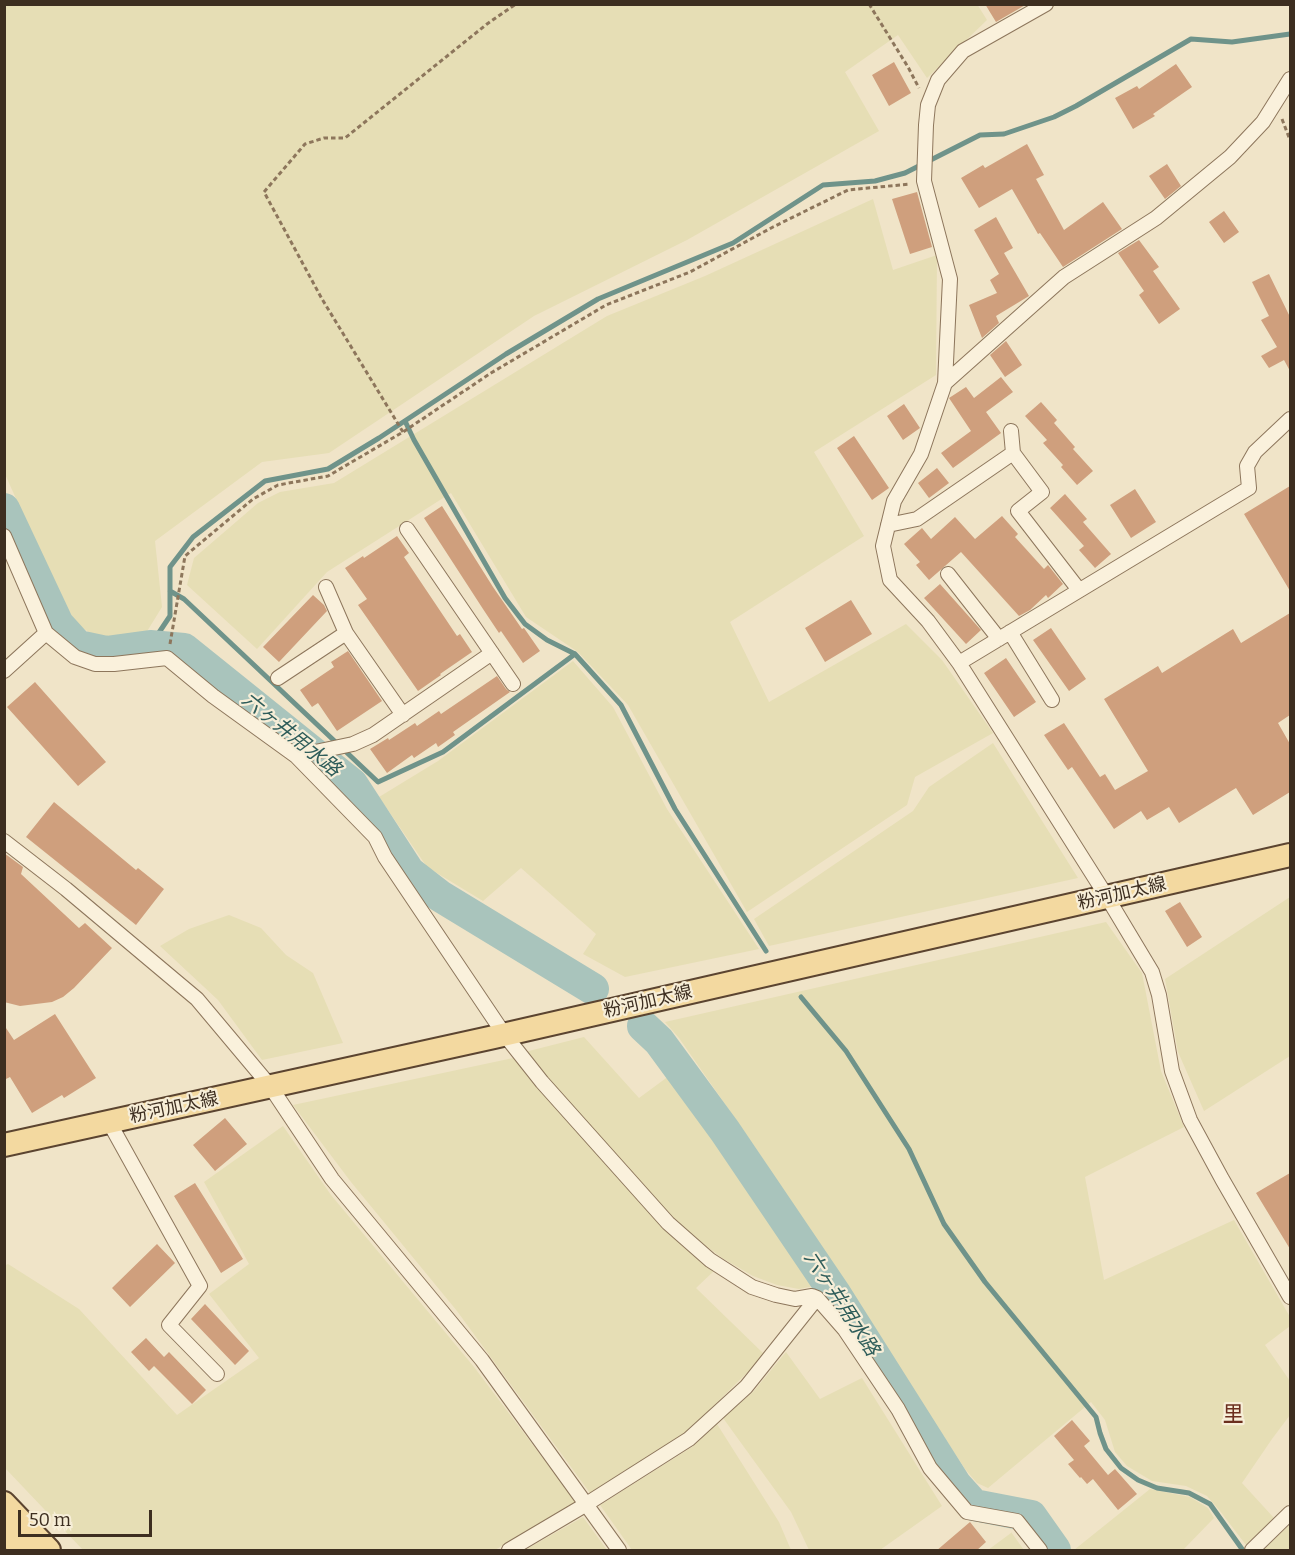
<!DOCTYPE html>
<meta charset="utf-8">
<style>
body{margin:0}
#map{position:relative;width:1295px;height:1555px;overflow:hidden;background:#f0e4c8;font-family:Bitter,serif}
canvas{display:block}
.frame{position:absolute;inset:0;border:6px solid #3d2e20;pointer-events:none}
.scale{position:absolute;left:18px;top:1510px;width:134px;height:27px;box-sizing:border-box;border:3px solid #3d2e20;border-top:0;padding-left:8px;font-size:18px;line-height:21px;white-space:nowrap;color:#3d2e20;-webkit-text-stroke:4px #f7eed8;paint-order:stroke}
</style>
<div id="map">
<canvas width="1295" height="1555"></canvas>
<div class="frame"></div>
<div class="scale">50 m</div>
</div>
<script>
const ctx = document.querySelector('canvas').getContext('2d');
ctx.lineJoin = 'round';
function fill(path, color) {
  ctx.fillStyle = color;
  ctx.fill(path, 'evenodd');
}
function poly(rows) {
  const path = new Path2D();
  for (const r of rows) {
    path.moveTo(r[0], r[1]);
    for (let i = 2; i < r.length; i += 2) path.lineTo(r[i], r[i + 1]);
  }
  return path;
}
function stroke(path, color, width, dash) {
  ctx.strokeStyle = color;
  ctx.lineWidth = width;
  ctx.lineCap = dash ? 'butt' : 'round';
  ctx.setLineDash(dash || []);
  ctx.stroke(path);
}
function label(font, color, halo, rows, align = 'center') {
  ctx.font = font + ' Bitter,"Noto Sans JP",serif';
  ctx.lineWidth = 4.5;
  ctx.setLineDash([]);
  ctx.textBaseline = 'middle';
  ctx.strokeStyle = halo;
  ctx.fillStyle = color;
  for (const [text, x, y, turn = 0] of rows) {
    ctx.save();
    ctx.translate(x, y);
    ctx.rotate((+turn || 0) * Math.PI / 180);
    ctx.textAlign = isNaN(turn) ? turn : align;
    if (halo) ctx.strokeText(text, 0, 0);
    ctx.fillText(text, 0, 0);
    ctx.restore();
  }
}
const farmland = poly([
 [977,4,987,20,927,78,898,35,845,72,879,131,687,240,534,316,329,453,262,462,155,541,162,607,146,633,100,639,76,624,46,566,5,474,4,5],
 [873,199,893,270,937,255,936,375,814,452,864,536,730,622,769,702,906,624,942,660,993,733,915,777,907,805,747,912,628,705,578,652,526,617,451,493,327,572,257,649,187,585,194,558,258,503,280,492,334,483,607,316,705,276],
 [573,661,613,707,667,809,759,949,625,977,583,954,596,934,521,868,483,901,427,867,379,797,438,761],
 [993,743,1078,878,769,946,754,919,913,811,929,787],
 [1290,897,1290,1056,1204,1111,1178,1052,1165,979],
 [229,915,261,928,286,955,313,973,343,1043,262,1060,218,1000,160,946,189,929],
 [1106,922,1142,973,1161,1071,1184,1127,1085,1177,1104,1280,1234,1220,1290,1317,1290,1326,1265,1345,1290,1381,1290,1415,1272,1439,1242,1483,1274,1518,1246,1545,1220,1511,1207,1496,1186,1486,1152,1481,1127,1466,1115,1452,1105,1420,1091,1402,988,1488,977,1483,965,1469,755,1147,679,1038,665,1022],
 [584,1037,639,1098,673,1073,820,1285,799,1289,777,1285,753,1276,722,1258,676,1223,590,1128,525,1052],
 [513,1058,663,1227,715,1270,696,1288,765,1355,687,1432,590,1493,457,1311,351,1182,293,1105],
 [283,1126,331,1195,474,1367,576,1502,495,1550,83,1550,5,1468,4,1266,8,1264,79,1309,177,1415,259,1358,209,1294,249,1264,204,1182],
 [786,1352,820,1399,862,1378,942,1506,880,1550,809,1550,791,1512,723,1418,753,1392],
 [717,1424,779,1522,791,1550,632,1550,600,1505,692,1447],
 [1150,1489,1190,1497,1208,1508,1214,1518,1183,1550,1074,1550],
 [583,1517,607,1550,525,1550],
 [1290,1524,1290,1550,1263,1550],
 [1011,1532,1024,1550,988,1550,1011,1533]
]);
const stream = poly([
 [405,421,414,440,505,598,525,624,547,640,575,654,621,705,675,809,766,951],
 [170,591,184,599,378,782,443,752,575,654],
 [150,646,170,616,170,567,193,537,265,481,328,469,379,438,506,354,598,299,733,243,823,185,875,181,905,173,980,135,1004,134,1054,117,1076,106,1191,39,1232,42,1290,34],
 [801,997,846,1051,909,1149,944,1224,985,1282,1096,1417,1100,1433,1106,1449,1121,1468,1138,1480,1157,1488,1189,1493,1210,1504,1242,1549]
]);
const river = poly([
 [4,509,58,624,78,646,106,652,150,646,184,649,352,784,409,872,440,896,593,989],
 [643,1026,659,1041,725,1131,836,1295,956,1485,974,1505,1031,1516,1055,1550]
]);
const building = poly([
 [985,4,1027,4,996,22],
 [894,62,911,93,889,106,872,75],
 [1176,64,1192,87,1153,114,1155,116,1133,129,1115,98,1137,86,1139,89],
 [1027,144,1044,175,1036,179,1064,230,1103,202,1122,229,1063,267,1040,233,1038,234,1012,189,979,208,961,178,983,165,985,168],
 [1167,164,1181,186,1165,199,1149,176],
 [917,192,932,247,910,254,892,199],
 [1224,211,1239,232,1224,243,1209,222],
 [996,217,1013,248,1004,253,1029,296,996,316,999,323,982,338,969,305,997,293,990,280,999,274,974,230],
 [1139,240,1159,267,1153,271,1180,309,1159,324,1139,295,1144,291,1118,253],
 [1269,274,1290,317,1290,371,1284,360,1269,368,1261,356,1277,347,1261,320,1269,316,1252,282],
 [1006,341,1022,365,1005,377,990,355],
 [1001,377,1013,392,986,412,1001,433,953,468,941,453,971,431,949,398,966,387,974,398],
 [1041,402,1057,420,1054,423,1075,447,1073,449,1093,471,1077,485,1061,467,1063,465,1043,443,1047,440,1025,416],
 [904,404,920,428,903,440,887,416],
 [854,436,889,488,872,500,837,448],
 [937,468,949,483,929,498,918,483],
 [1290,486,1290,591,1244,514],
 [1135,489,1156,522,1131,538,1110,505],
 [1065,494,1087,519,1083,522,1111,554,1095,568,1079,550,1084,546,1050,508],
 [442,506,493,587,522,629,524,628,540,651,523,663,501,631,499,633,483,609,424,518],
 [1002,516,1018,534,1015,537,1044,569,1048,565,1063,584,1048,598,1046,595,1030,610,1019,616,961,552,929,580,916,565,920,562,904,544,922,528,931,539,955,517,975,539],
 [397,536,409,553,404,557,457,636,460,634,472,652,440,674,441,675,418,691,358,605,367,599,345,568,363,556,364,558],
 [940,584,981,630,966,644,924,598],
 [313,595,324,605,327,611,279,662,263,647],
 [851,600,872,634,825,662,805,628],
 [1290,613,1290,715,1278,723,1290,744,1290,792,1253,815,1236,788,1179,823,1169,807,1147,820,1141,811,1114,829,1072,767,1068,770,1044,735,1064,723,1100,777,1105,774,1115,790,1148,771,1104,699,1158,666,1162,673,1233,629,1241,643],
 [1051,628,1086,679,1069,691,1033,640],
 [348,651,382,701,337,731,318,703,312,707,300,690,334,667,331,662],
 [1006,658,1036,702,1014,717,984,673],
 [497,676,506,689,510,692,453,732,455,735,438,747,436,743,414,758,412,755,387,773,370,749,388,738,389,740,415,723,417,726,439,711,441,714],
 [35,682,106,762,78,786,7,707],
 [54,802,136,870,138,868,164,889,136,925,26,837],
 [4,853,23,867,21,874,79,928,85,923,112,948,74,988,63,997,52,1002,20,1006,4,1002],
 [1180,902,1202,937,1187,947,1165,911],
 [55,1014,96,1078,64,1098,62,1095,32,1113,10,1077,4,1080,4,1025,14,1040],
 [225,1118,247,1144,215,1171,193,1145],
 [1290,1173,1290,1249,1256,1193],
 [195,1183,243,1259,221,1273,174,1196],
 [157,1244,175,1263,130,1307,112,1288],
 [205,1304,249,1351,235,1365,191,1319],
 [146,1338,164,1357,169,1352,206,1390,192,1404,154,1366,149,1371,131,1352],
 [1072,1420,1090,1441,1084,1446,1108,1475,1115,1469,1137,1494,1118,1510,1093,1479,1087,1484,1081,1477,1080,1478,1068,1464,1074,1460,1054,1436],
 [970,1522,986,1542,976,1551,936,1551]
]);
const path = poly([
 [869,4,908,67,919,88],
 [1282,119,1290,140],
 [403,432,322,299,264,192,305,144,324,138,345,138,487,24,516,4],
 [170,644,185,556,253,499,278,485,328,476,403,432,491,373,606,305,690,272,773,227,848,190,910,184]
]);
const minor = poly([
 [1046,4,963,51,938,80,928,105,926,125,924,181,950,279,945,383,921,454,894,501,883,546,890,580,928,621,959,663,1107,897,1152,972,1159,995,1172,1071,1190,1120,1222,1179,1290,1297],
 [945,383,1064,277,1156,218,1230,157,1263,122,1290,79],
 [1011,431,1013,453,1042,492,1018,511,1079,590],
 [888,525,917,519,1013,453],
 [407,529,513,684],
 [4,536,46,633,75,657,95,664,114,664,167,658,213,696,296,756,375,837,385,857,504,1034,542,1082,668,1223,710,1260,752,1287,776,1295,795,1299,812,1296,817,1298,845,1330,898,1409,930,1468,967,1512,1017,1521,1040,1550],
 [948,574,999,639],
 [326,587,346,633,403,715],
 [1010,632,1052,700],
 [959,663,1249,488,1247,466,1255,452,1290,419],
 [4,671,46,633],
 [278,678,346,633],
 [296,756,353,744,373,735,492,653],
 [4,841,66,889,197,999,270,1086,332,1179,482,1360,619,1550],
 [109,1122,200,1286,169,1325,217,1374],
 [509,1550,585,1505,689,1439,746,1387,817,1298],
 [1252,1550,1290,1513]
]);
const primary = poly([
 [4,1145,494,1037,1290,855],
 [4,1503,49,1550],
 [4,1531,23,1550]
]);
const streetNames = [
 ["粉河加太線",1122,894,-13],
 ["粉河加太線",648,1002,-13],
 ["粉河加太線",174,1108,-12]
];
const waterNames = [
 ["六ヶ井用水路",291,735,39],
 ["六ヶ井用水路",841,1304,57]
];
const quarterNames = [
 ["里",1233,1415]
];
fill(farmland, '#e6deb5');
stroke(stream, '#6f938a', 5);
stroke(river, '#a9c4bc', 32);
fill(building, '#cf9f7d');
stroke(minor, '#8d765c', 16);
stroke(primary, '#5b4430', 26);
stroke(path, '#8d765c', 3, [4.5, 3]);
stroke(minor, '#faf1dc', 14);
stroke(primary, '#f3d9a0', 22);
label('18px', '#3d2e20', '#f7eed8', streetNames);
label('italic 20px', '#2f5d5a', '#f7eed8', waterNames);
label('21px', '#6b2e1e', '#f7eed8', quarterNames);
</script>
